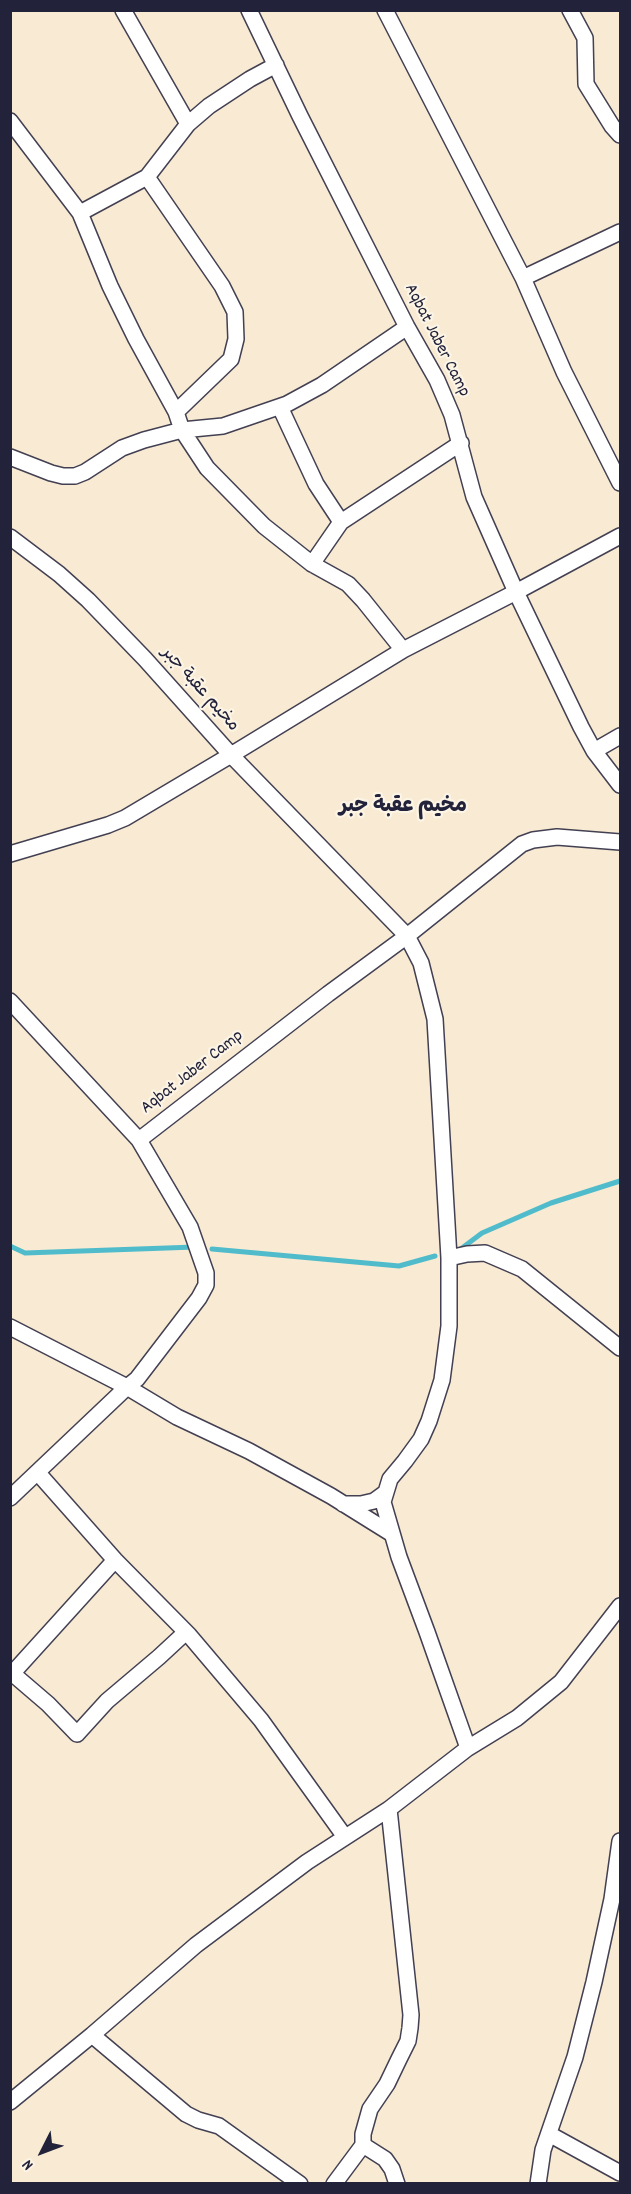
<!DOCTYPE html>
<meta charset="utf-8">
<style>
body{margin:0}
#map{position:relative;width:631px;height:2194px;overflow:hidden;background:#f8ead3;font-family:Dekko,sans-serif}
canvas{display:block}
.frame{position:absolute;inset:0;border:12px solid #22223b;pointer-events:none}
.north{position:absolute;left:12px;top:2122px;width:60px;height:60px;-webkit-text-stroke:4px #fcf5e5;paint-order:stroke;rotate:228deg;font-size:16px;font-weight:700;line-height:24px;text-align:center;color:#22223b}
.north::after{content:'';display:block;margin:auto;width:21px;height:27px;background:#22223b;clip-path:polygon(50% 0,100% 100%,50% 72%,0 100%)}
</style>
<div id="map">
<canvas width="631" height="2194"></canvas>
<div class="frame"></div>
<div class="north">N</div>
</div>
<script>
const ctx = document.querySelector('canvas').getContext('2d');
ctx.lineJoin = 'round';
function poly(rows) {
  const path = new Path2D();
  for (const r of rows) {
    path.moveTo(r[0], r[1]);
    for (let i = 2; i < r.length; i += 2) path.lineTo(r[i], r[i + 1]);
  }
  return path;
}
function stroke(path, color, width, dash) {
  ctx.strokeStyle = color;
  ctx.lineWidth = width;
  ctx.lineCap = dash ? 'butt' : 'round';
  ctx.setLineDash(dash || []);
  ctx.stroke(path);
}
function label(font, color, halo, rows, align = 'center') {
  ctx.font = font + ' Dekko,"Playpen Sans Arabic",sans-serif';
  ctx.lineWidth = 4.5;
  ctx.setLineDash([]);
  ctx.textBaseline = 'middle';
  ctx.strokeStyle = halo;
  ctx.fillStyle = color;
  for (const [text, x, y, turn = 0] of rows) {
    ctx.save();
    ctx.translate(x, y);
    ctx.rotate((+turn || 0) * Math.PI / 180);
    ctx.textAlign = isNaN(turn) ? turn : align;
    if (halo) ctx.strokeText(text, 0, 0);
    ctx.fillText(text, 0, 0);
    ctx.restore();
  }
}
const stream = poly([
 [10,1246,25,1253,195,1247],
 [462,1248,482,1233,551,1203,620,1181],
 [212,1249,399,1266,435,1256]
]);
const street = poly([
 [123,10,188,124],
 [249,10,300,116,407,327,437,380,452,415,474,497,516,592,620,536],
 [385,10,523,278,564,372,620,483],
 [570,10,585,38,586,84,612,126,620,135],
 [10,121,80,213,110,286,136,339,176,412,182,430,207,468,264,526,312,564,348,584,363,600,403,650],
 [147,177,222,286,235,312,236,339,231,359,176,412],
 [80,213,147,177,188,124,209,106,250,79,276,65],
 [523,278,620,232],
 [280,407,316,484,341,522],
 [10,457,51,473,63,476,75,476,85,472,122,448,144,440,182,430,223,426,287,404,322,385,407,327],
 [10,537,59,574,88,600,145,659,231,755,125,818,108,825,10,854],
 [312,564,341,522,461,443],
 [594,751,620,736],
 [620,785,594,751,581,727,516,592,403,650,231,755,407,936,421,963,435,1019,449,1258,467,1254,485,1253,522,1269,620,1348],
 [10,1001,139,1140],
 [449,1258,449,1326,442,1380,429,1421,421,1439,405,1461,390,1479,383,1502,399,1557,427,1632,468,1748,517,1718,561,1682,620,1606],
 [10,1327,127,1387,137,1379,199,1298,206,1285,206,1273,190,1227,139,1140,328,994,407,936,522,844,533,840,557,837,620,842],
 [38,1473,115,1560,189,1635,261,1720,345,1837],
 [10,1498,127,1387,177,1417,249,1451,331,1496,392,1534],
 [343,1504,361,1504,374,1501,385,1493],
 [13,1674,48,1704,77,1734,107,1701,159,1657,186,1632],
 [10,1676,115,1560],
 [92,2035,186,2114,198,2120,219,2126,300,2184],
 [10,2102,92,2035,196,1945,307,1862,389,1809],
 [549,2134,620,2173],
 [334,2184,363,2145],
 [397,2184,392,2169,385,2159,363,2145,363,2134,370,2109,387,2084,399,2059,408,2041,410,2028,411,2015,389,1809,468,1748],
 [538,2184,543,2150,575,2057,594,1982,612,1899,620,1841]
]);
const streetNames = [
 ["Aqbat Jaber Camp",436,341,63],
 ["مخيم عقبة جبر",199,690,48],
 ["Aqbat Jaber Camp",193,1073,-38]
];
const quarterNames = [
 ["مخيم عقبة جبر",403,808]
];
stroke(stream, '#50bccb', 5);
stroke(street, '#424052', 18);
stroke(street, '#fff', 15);
label('18px', '#22223b', '#fcf5e5', streetNames);
label('bold 21px', '#22223b', '#fcf5e5', quarterNames);
</script>
